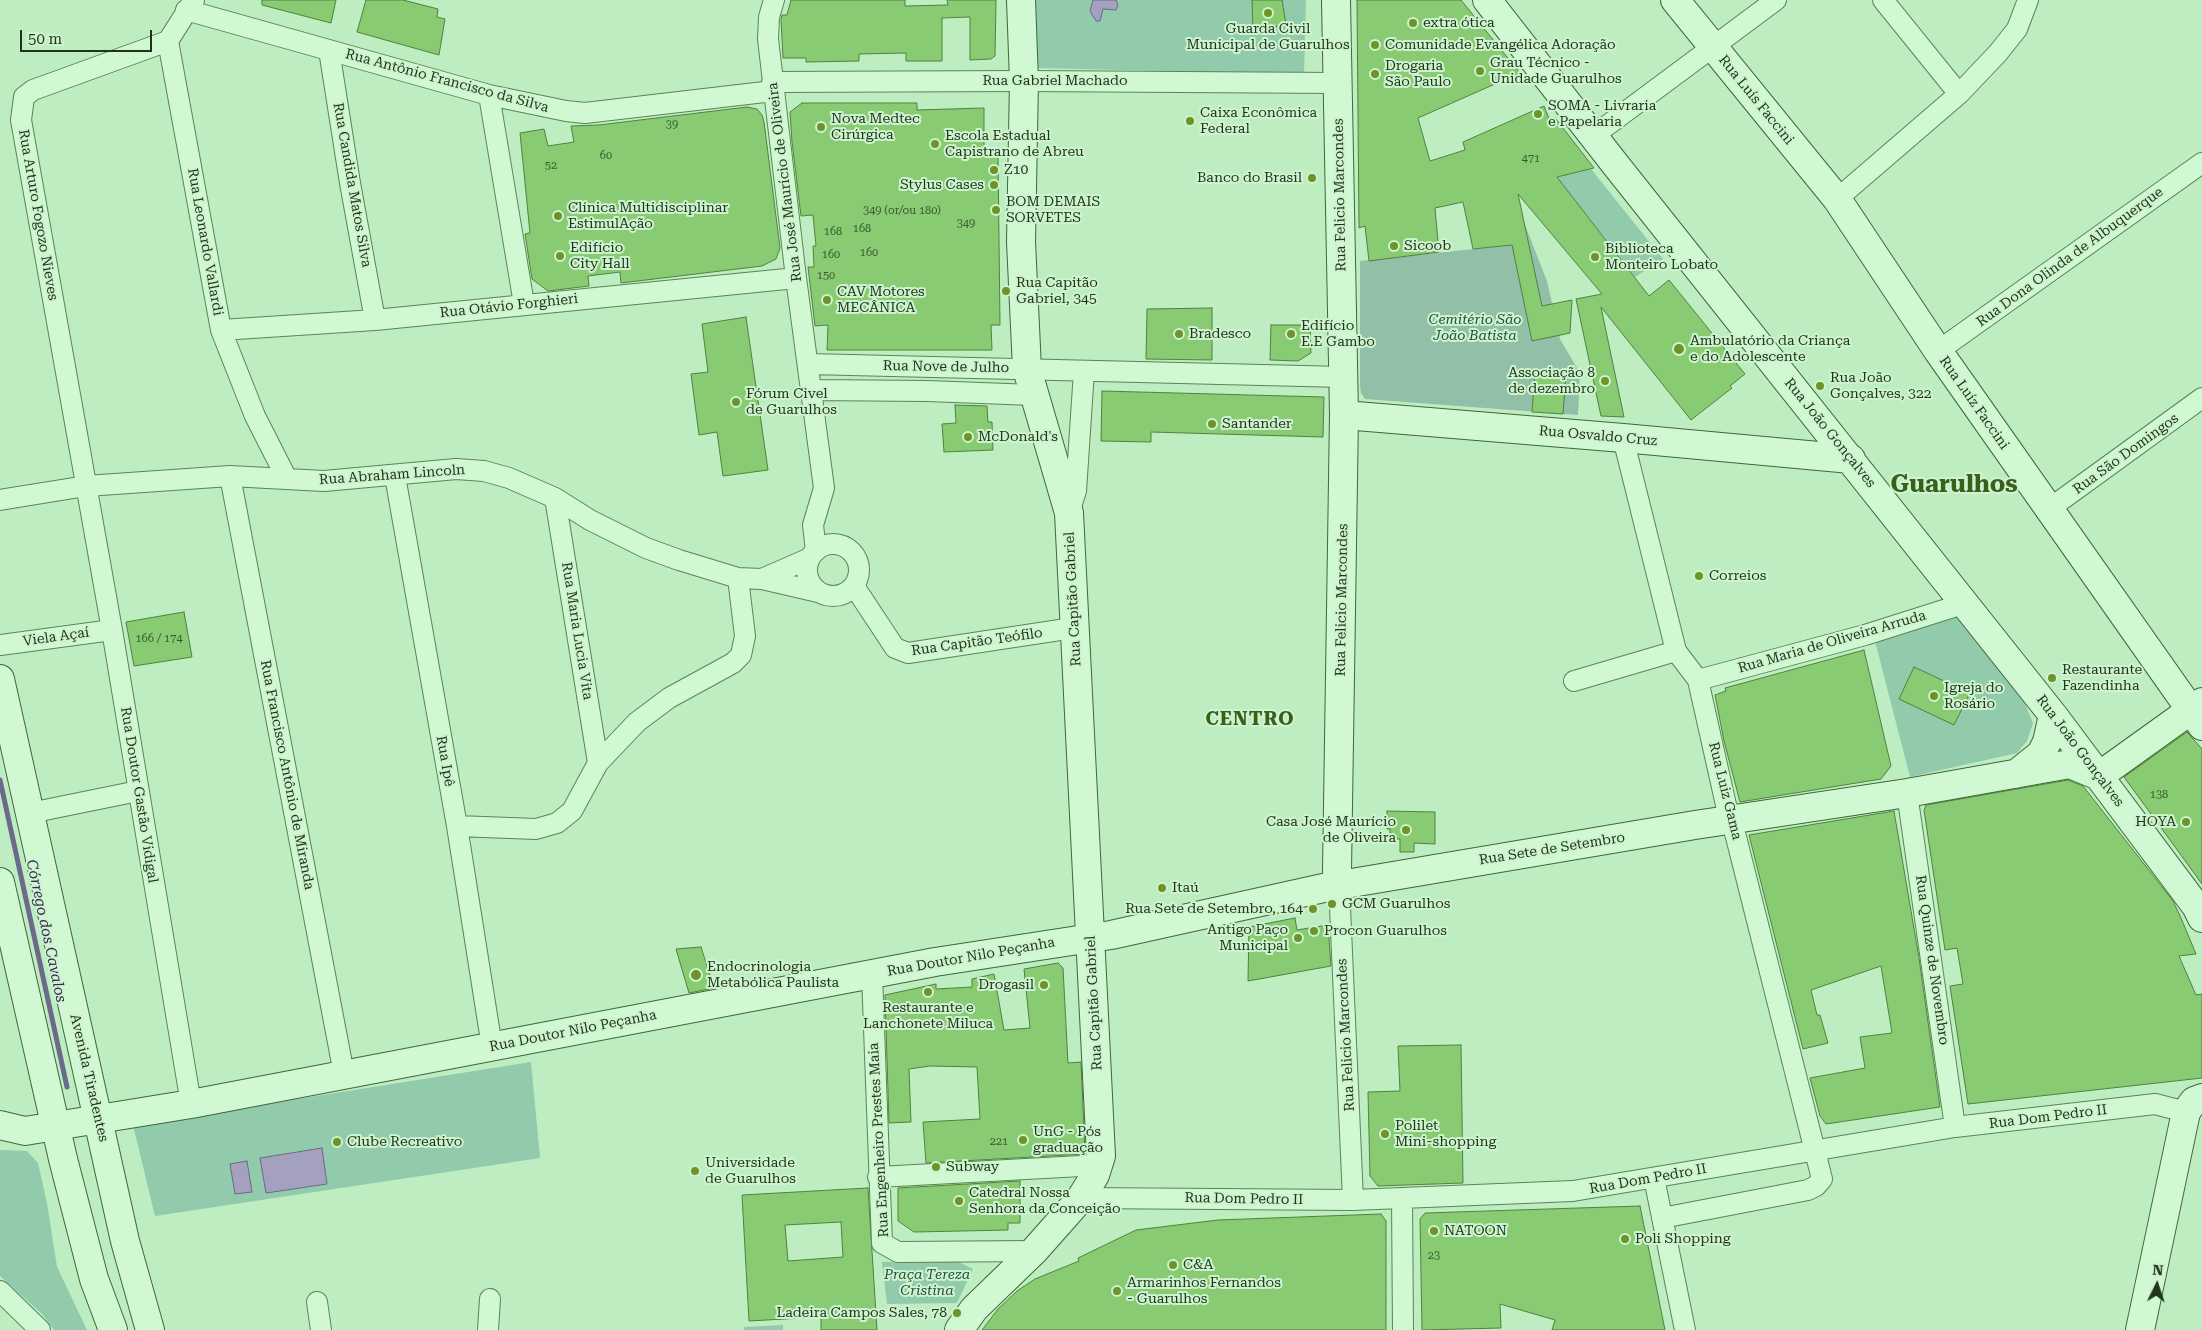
<!DOCTYPE html>
<meta charset="utf-8">
<style>
body{margin:0}
#map{position:relative;width:2202px;height:1330px;overflow:hidden;background:#bdedc0;font-family:"Roboto Serif",serif}
canvas{display:block}
.north{position:absolute;left:2132px;top:1260px;width:50px;height:50px;-webkit-text-stroke:4px #cdf4cf;paint-order:stroke;rotate:4deg;font-size:14px;font-weight:700;line-height:20px;text-align:center;color:#1f341b}
.north::after{content:'';display:block;margin:auto;width:18px;height:22px;background:#1f341b;clip-path:polygon(50% 0,100% 100%,50% 72%,0 100%)}
.scale{position:absolute;left:20px;top:30px;width:132px;height:22px;box-sizing:border-box;border:2px solid #1f341b;border-top:0;padding-left:6px;font-size:15px;line-height:18px;white-space:nowrap;color:#1f341b;-webkit-text-stroke:4px #cdf4cf;paint-order:stroke}
</style>
<div id="map">
<canvas width="2202" height="1330"></canvas>
<div class="north">N</div>
<div class="scale">50 m</div>
</div>
<script>
const ctx = document.querySelector('canvas').getContext('2d');
ctx.lineJoin = 'round';
function fill(path, color) {
  ctx.fillStyle = color;
  ctx.fill(path, 'evenodd');
}
function poly(rows) {
  const path = new Path2D();
  for (const r of rows) {
    if (r.length === 3) {
      path.moveTo(r[0] + r[2], r[1]);
      path.arc(r[0], r[1], r[2], 0, 2 * Math.PI);
      continue;
    }
    path.moveTo(r[0], r[1]);
    for (let i = 2; i < r.length; i += 2) path.lineTo(r[i], r[i + 1]);
  }
  return path;
}
function stroke(path, color, width, dash) {
  ctx.strokeStyle = color;
  ctx.lineWidth = width;
  ctx.lineCap = dash ? 'butt' : 'round';
  ctx.setLineDash(dash || []);
  ctx.stroke(path);
}
function label(font, color, halo, rows, align = 'center') {
  ctx.font = font + ' "Roboto Serif",serif';
  ctx.lineWidth = 4;
  ctx.setLineDash([]);
  ctx.textBaseline = 'middle';
  ctx.strokeStyle = halo;
  ctx.fillStyle = color;
  for (const [text, x, y, turn = 0] of rows) {
    ctx.save();
    ctx.translate(x, y);
    ctx.rotate((+turn || 0) * Math.PI / 180);
    ctx.textAlign = isNaN(turn) ? turn : align;
    if (halo) ctx.strokeText(text, 0, 0);
    ctx.fillText(text, 0, 0);
    ctx.restore();
  }
}
const green = poly([
 [1033,0,1306,0,1304,74,1034,68],
 [1591,169,1663,259,1635,277,1557,177],
 [1964,615,2022,696,2033,723,2027,741,2017,753,1910,777,1875,641],
 [531,1062,540,1158,155,1216,133,1125],
 [0,1150,27,1151,38,1163,47,1203,57,1267,87,1330,54,1330,42,1314,0,1276],
 [882,1262,959,1262,973,1269,957,1303,887,1304],
 [783,1325,783,1330,744,1330,744,1327]
]);
const cemetery = poly([
 [1523,220,1547,281,1560,339,1580,373,1578,415,1365,399,1361,393,1360,385,1360,261,1512,245]
]);
const water = poly([
 [1093,0,1116,0,1118,5,1116,10,1103,9,1100,21,1096,21,1090,11,1093,0],
 [322,1148,327,1184,266,1193,260,1158,322,1148],
 [247,1161,252,1192,235,1194,230,1164,247,1161]
]);
const stream = poly([
 [0,780,67,1087]
]);
const building = poly([
 [262,0,336,0,331,23,262,5,262,0],
 [366,0,403,0,438,9,437,17,445,19,439,55,357,32,366,0],
 [791,0,905,0,905,6,948,5,947,0,996,0,995,56,991,59,970,60,970,17,942,18,942,61,906,61,906,53,859,54,859,61,806,62,806,58,783,58,781,20,782,15,787,15,791,0],
 [1252,0,1282,0,1286,25,1253,30,1252,0],
 [1357,0,1461,0,1520,73,1418,118,1430,161,1465,150,1463,142,1544,106,1550,121,1556,119,1594,168,1557,177,1649,296,1669,280,1745,374,1730,386,1732,388,1691,420,1601,307,1624,417,1601,416,1576,299,1602,294,1518,194,1542,306,1572,300,1570,333,1532,341,1512,245,1473,249,1463,202,1435,208,1439,252,1369,261,1365,226,1359,228,1357,0],
 [802,103,917,103,917,110,984,108,984,155,998,155,1000,325,991,325,992,350,827,350,828,325,815,326,808,267,814,267,813,246,816,246,813,215,801,216,792,142,790,112,802,103],
 [747,107,757,109,762,115,764,122,780,248,776,259,762,266,621,283,620,272,588,276,589,286,548,291,532,279,525,234,530,233,520,133,544,129,548,146,574,142,571,126,599,125,747,107],
 [1212,308,1212,360,1146,359,1147,309,1212,308],
 [746,317,768,470,723,476,717,432,699,435,691,374,708,372,702,324,746,317],
 [1271,325,1310,325,1311,353,1298,361,1270,360,1271,325],
 [1535,371,1566,374,1563,414,1532,412,1535,371],
 [1102,391,1324,397,1323,437,1151,432,1151,442,1101,441,1102,391],
 [955,405,987,406,988,422,992,422,993,450,944,452,942,424,956,423,955,405],
 [184,612,192,657,134,666,126,622,184,612],
 [1864,650,1891,766,1881,779,1740,802,1724,741,1715,695,1726,691,1725,688,1864,650],
 [1914,667,1970,693,1954,725,1899,699,1914,667],
 [2187,732,2202,749,2202,884,2124,777,2187,732],
 [2068,780,2083,786,2173,901,2181,918,2196,954,2179,956,2196,995,2202,994,2202,1078,1968,1104,1950,986,1963,984,1957,948,1945,950,1924,810,1926,805,2068,780],
 [1387,811,1435,812,1435,844,1414,843,1414,852,1400,852,1400,839,1390,839,1390,829,1387,829,1387,811],
 [1894,811,1919,958,1940,1107,1826,1124,1820,1116,1810,1078,1865,1068,1860,1037,1892,1033,1881,966,1811,990,1817,1015,1820,1015,1828,1043,1803,1049,1749,835,1894,811],
 [1295,918,1297,930,1328,925,1331,966,1248,981,1249,927,1295,918],
 [701,947,714,988,689,993,676,949,701,947],
 [1058,963,1063,968,1068,1063,1081,1062,1085,1154,926,1163,923,1122,980,1119,977,1067,930,1066,909,1069,911,1122,889,1123,885,995,936,984,936,989,972,987,972,979,994,974,1004,1030,1030,1028,1024,969,1058,963],
 [1461,1045,1463,1183,1378,1186,1370,1176,1368,1092,1400,1091,1398,1046,1461,1045],
 [1020,1181,1020,1223,1008,1223,1008,1230,914,1232,898,1221,898,1188,1020,1181],
 [868,1188,877,1330,821,1330,821,1317,749,1321,742,1195,868,1188],
 [841,1222,843,1257,788,1261,785,1225,841,1222],
 [1640,1206,1665,1330,1552,1330,1555,1320,1500,1304,1501,1328,1422,1330,1420,1219,1425,1213,1640,1206],
 [1381,1214,1386,1221,1386,1330,982,1330,998,1309,1017,1291,1035,1279,1079,1261,1078,1258,1136,1230,1218,1220,1381,1214]
]);
const street = poly([
 [194,0,168,41,221,330,255,416,287,479],
 [774,0,769,17,768,39,796,278,824,488,813,525,816,551],
 [1883,0,1959,94],
 [186,10,489,95,566,111,585,113,773,91],
 [168,41,33,90,24,97,21,120,112,630,191,1104],
 [329,50,350,183,375,320],
 [772,82,1024,81,1337,83],
 [489,95,524,304],
 [1593,136,1776,0],
 [1837,199,1959,94,1998,53,2017,29,2028,0],
 [221,330,375,320,796,278],
 [1938,351,2202,163],
 [809,364,1344,377],
 [812,390,927,391,1034,395],
 [1623,438,1676,651,1698,680,1726,805,1736,837,1822,1179,1816,1186,1808,1190,1662,1218],
 [230,476,344,1074],
 [395,476,457,826,492,1047],
 [555,498,598,763],
 [0,500,86,486,230,476,324,481,456,469,484,471,509,478,555,498,590,520,646,548,679,560,738,578,762,579,818,592],
 [2049,509,2202,398],
 [1069,513,1076,491,1084,371],
 [833,570,26],
 [762,579,810,558],
 [854,586,895,648,908,653,1073,628],
 [0,645,112,630],
 [1698,680,1865,635,1966,603],
 [1574,681,1676,651],
 [1907,793,1955,1127],
 [30,813,138,791],
 [457,826,536,829,557,823,572,811,598,763,637,722,669,698,733,663,741,655,745,636,738,578],
 [1339,885,1353,1200],
 [872,974,882,1243,898,1252,1034,1251],
 [878,1177,1100,1165],
 [1654,1178,1685,1330],
 [1081,1198,1353,1200,1573,1191,1955,1127,2155,1104,2186,1112],
 [1402,1198,1403,1330],
 [0,1291,40,1330],
 [317,1302,321,1330],
 [488,1330,490,1299]
]);
const secondary = poly([
 [1336,0,1344,415,1337,871,1339,885],
 [1487,0,1615,164,2053,715,2196,906,2202,918],
 [1675,0,1837,199,1938,351,2202,726],
 [1344,415,1623,438,1851,459],
 [0,679,125,1241,150,1330],
 [2016,774,2041,754,2047,742,2053,715],
 [2099,776,2202,702],
 [0,882,63,1159,94,1279,113,1330],
 [0,1125,25,1131,191,1104,935,962,1111,935,1328,887,1695,825,1907,793,2070,764,2099,776],
 [959,1330,974,1309,1034,1251,1081,1198,1095,1175,1101,1156,1069,513,1027,369,1021,242,1024,81,1021,0],
 [2140,1330,2186,1112,2194,1101,2202,1098]
]);
const markers = [
 [1268,13,5,"#6e9328"],
 [1413,23,5,"#6e9328"],
 [1375,45,5,"#6e9328"],
 [1480,71,5,"#6e9328"],
 [1375,74,5,"#6e9328"],
 [1538,114,5,"#6e9328"],
 [1190,121,5,"#6e9328"],
 [821,127,5,"#6e9328"],
 [935,144,5,"#6e9328"],
 [994,170,5,"#6e9328"],
 [1312,178,5,"#6e9328"],
 [994,185,5,"#6e9328"],
 [996,210,5,"#6e9328"],
 [558,216,5,"#6e9328"],
 [1394,246,5,"#6e9328"],
 [560,256,5,"#6e9328"],
 [1595,257,5,"#6e9328"],
 [1006,291,5,"#6e9328"],
 [827,300,5,"#6e9328"],
 [1179,334,5,"#6e9328"],
 [1291,334,5,"#6e9328"],
 [1679,349,6,"#6e9328"],
 [1605,381,5,"#6e9328"],
 [1820,386,5,"#6e9328"],
 [736,402,5,"#6e9328"],
 [1212,424,5,"#6e9328"],
 [968,437,5,"#6e9328"],
 [1699,576,5,"#6e9328"],
 [2052,678,5,"#6e9328"],
 [1934,696,5,"#6e9328"],
 [2186,822,5,"#6e9328"],
 [1406,830,5,"#6e9328"],
 [1162,888,5,"#6e9328"],
 [1332,904,5,"#6e9328"],
 [1313,909,5,"#6e9328"],
 [1314,931,5,"#6e9328"],
 [1298,938,5,"#6e9328"],
 [696,975,6,"#6e9328"],
 [1044,985,5,"#6e9328"],
 [928,992,5,"#6e9328"],
 [1385,1134,5,"#6e9328"],
 [1023,1140,5,"#6e9328"],
 [337,1142,5,"#6e9328"],
 [936,1167,5,"#6e9328"],
 [695,1171,5,"#6e9328"],
 [959,1201,5,"#6e9328"],
 [1434,1231,5,"#6e9328"],
 [1625,1239,5,"#6e9328"],
 [1173,1265,5,"#6e9328"],
 [1117,1291,5,"#6e9328"],
 [957,1313,5,"#6e9328"]
];
const numberNames = [
 ["39",672,125],
 ["60",606,156],
 ["471",1531,159],
 ["52",551,166],
 ["349 (or/ou 180)",902,211],
 ["349",966,224],
 ["168",862,229],
 ["168",833,232],
 ["160",869,253],
 ["160",831,255],
 ["150",826,276],
 ["166 / 174",159,639],
 ["138",2159,795],
 ["221",999,1142],
 ["23",1434,1256]
];
const poiNames = [
 ["extra ótica",1423,23],
 ["Guarda Civil",1268,29,"center"],
 ["Municipal de Guarulhos",1268,45,"center"],
 ["Comunidade Evangélica Adoração",1385,45],
 ["Grau Técnico -",1490,63],
 ["Unidade Guarulhos",1490,79],
 ["Drogaria",1385,66],
 ["São Paulo",1385,82],
 ["SOMA - Livraria",1548,106],
 ["e Papelaria",1548,122],
 ["Caixa Econômica",1200,113],
 ["Federal",1200,129],
 ["Nova Medtec",831,119],
 ["Cirúrgica",831,135],
 ["Escola Estadual",945,136],
 ["Capistrano de Abreu",945,152],
 ["Z10",1004,170],
 ["Banco do Brasil",1302,178,"right"],
 ["Stylus Cases",984,185,"right"],
 ["BOM DEMAIS",1006,202],
 ["SORVETES",1006,218],
 ["Clínica Multidisciplinar",568,208],
 ["EstimulAção",568,224],
 ["Sicoob",1404,246],
 ["Edifício",570,248],
 ["City Hall",570,264],
 ["Biblioteca",1605,249],
 ["Monteiro Lobato",1605,265],
 ["Rua Capitão",1016,283],
 ["Gabriel, 345",1016,299],
 ["CAV Motores",837,292],
 ["MECÂNICA",837,308],
 ["Edifício",1301,326],
 ["E.E Gambo",1301,342],
 ["Bradesco",1189,334],
 ["Ambulatório da Criança",1690,341],
 ["e do Adolescente",1690,357],
 ["Associação 8",1595,373,"right"],
 ["de dezembro",1595,389,"right"],
 ["Rua João",1830,378],
 ["Gonçalves, 322",1830,394],
 ["Fórum Civel",746,394],
 ["de Guarulhos",746,410],
 ["Santander",1222,424],
 ["McDonald's",978,437],
 ["Correios",1709,576],
 ["Restaurante",2062,670],
 ["Fazendinha",2062,686],
 ["Igreja do",1944,688],
 ["Rosário",1944,704],
 ["Casa José Maurício",1396,822,"right"],
 ["de Oliveira",1396,838,"right"],
 ["HOYA",2176,822,"right"],
 ["Itaú",1172,888],
 ["GCM Guarulhos",1342,904],
 ["Rua Sete de Setembro, 164",1303,909,"right"],
 ["Antigo Paço",1288,930,"right"],
 ["Municipal",1288,946,"right"],
 ["Procon Guarulhos",1324,931],
 ["Endocrinologia",707,967],
 ["Metabólica Paulista",707,983],
 ["Drogasil",1034,985,"right"],
 ["Restaurante e",928,1008,"center"],
 ["Lanchonete Miluca",928,1024,"center"],
 ["Polilet",1395,1126],
 ["Mini-shopping",1395,1142],
 ["UnG - Pós",1033,1132],
 ["graduação",1033,1148],
 ["Clube Recreativo",347,1142],
 ["Universidade",705,1163],
 ["de Guarulhos",705,1179],
 ["Subway",946,1167],
 ["Catedral Nossa",969,1193],
 ["Senhora da Conceição",969,1209],
 ["NATOON",1444,1231],
 ["Poli Shopping",1635,1239],
 ["C&A",1183,1265],
 ["Armarinhos Fernandos",1127,1283],
 ["- Guarulhos",1127,1299],
 ["Ladeira Campos Sales, 78",947,1313,"right"]
];
const streetNames = [
 ["Rua Antônio Francisco da Silva",447,81,15],
 ["Rua Gabriel Machado",1055,81],
 ["Rua Luís Faccini",1756,100,51],
 ["Rua José Maurício de Oliveira",785,182,-97],
 ["Rua Candida Matos Silva",352,185,80],
 ["Rua Felicio Marcondes",1340,195,-91],
 ["Rua Arturo Fogozo Nieves",38,215,80],
 ["Rua Leonardo Vallardi",205,242,80],
 ["Rua Dona Olinda de Albuquerque",2070,257,-36],
 ["Rua Otávio Forghieri",509,306,-6],
 ["Rua Nove de Julho",946,367,1],
 ["Rua Luíz Faccini",1974,403,55],
 ["Rua João Gonçalves",1830,433,51],
 ["Rua Osvaldo Cruz",1598,436,5],
 ["Rua São Domingos",2126,454,-36],
 ["Rua Abraham Lincoln",392,475,-4],
 ["Rua Capitão Gabriel",1073,599,-93],
 ["Rua Felicio Marcondes",1342,600,-89],
 ["Rua Maria Lucia Vita",577,631,81],
 ["Viela Açaí",56,637,-8],
 ["Rua Capitão Teófilo",977,642,-8],
 ["Rua Maria de Oliveira Arruda",1832,642,-16],
 ["Rua João Gonçalves",2080,751,53],
 ["Rua Ipê",445,761,80],
 ["Rua Francisco Antônio de Miranda",287,775,79],
 ["Rua Luiz Gama",1725,791,76],
 ["Rua Doutor Gastão Vidigal",139,795,81],
 ["Rua Sete de Setembro",1552,849,-9],
 ["Rua Doutor Nilo Peçanha",971,957,-10],
 ["Rua Quinze de Novembro",1932,960,82],
 ["Rua Capitão Gabriel",1094,1003,-93],
 ["Rua Doutor Nilo Peçanha",573,1031,-11],
 ["Rua Felicio Marcondes",1346,1035,-93],
 ["Avenida Tiradentes",89,1078,77],
 ["Rua Dom Pedro II",2048,1117,-7],
 ["Rua Engenheiro Prestes Maia",879,1140,-93],
 ["Rua Dom Pedro II",1648,1179,-10],
 ["Rua Dom Pedro II",1244,1199,1]
];
const parkNames = [
 ["Cemitério São",1475,320],
 ["João Batista",1475,336],
 ["Praça Tereza",927,1275],
 ["Cristina",927,1291]
];
const waterNames = [
 ["Córrego dos Cavalos",46,931,78]
];
const districtNames = [
 ["CENTRO",1250,719]
];
const townNames = [
 ["Guarulhos",1954,485]
];
fill(green, '#92caac');
fill(cemetery, '#91bfa7');
fill(water, '#a3a1be');
stroke(water, '#6c698b', 1);
stroke(stream, '#6c698b', 5);
fill(building, '#88cb73');
stroke(building, '#4f833d', 1);
stroke(street, '#5c8457', 22);
stroke(secondary, '#41663a', 30);
stroke(street, '#d0f8d2', 20);
stroke(secondary, '#d0f8d2', 28);
for (const [x, y, r, color] of markers) {
  const dot = new Path2D();
  dot.arc(x, y, r, 0, 2 * Math.PI);
  ctx.fillStyle = color;
  ctx.fill(dot);
  stroke(dot, '#cdf4cf', 2);
}
label('11px', '#395a31', null, numberNames);
label('14px', '#1f341b', '#cdf4cf', poiNames, 'left');
label('14px', '#1f341b', '#cdf4cf', streetNames);
label('italic 14px', '#22503e', '#cdf4cf', parkNames);
label('italic 15px', '#362b54', '#cdf4cf', waterNames);
ctx.letterSpacing = '1px';
label('bold 19px', '#39601b', '#cdf4cf', districtNames);
ctx.letterSpacing = '0px';
label('bold 24px', '#39601b', '#cdf4cf', townNames);
</script>
